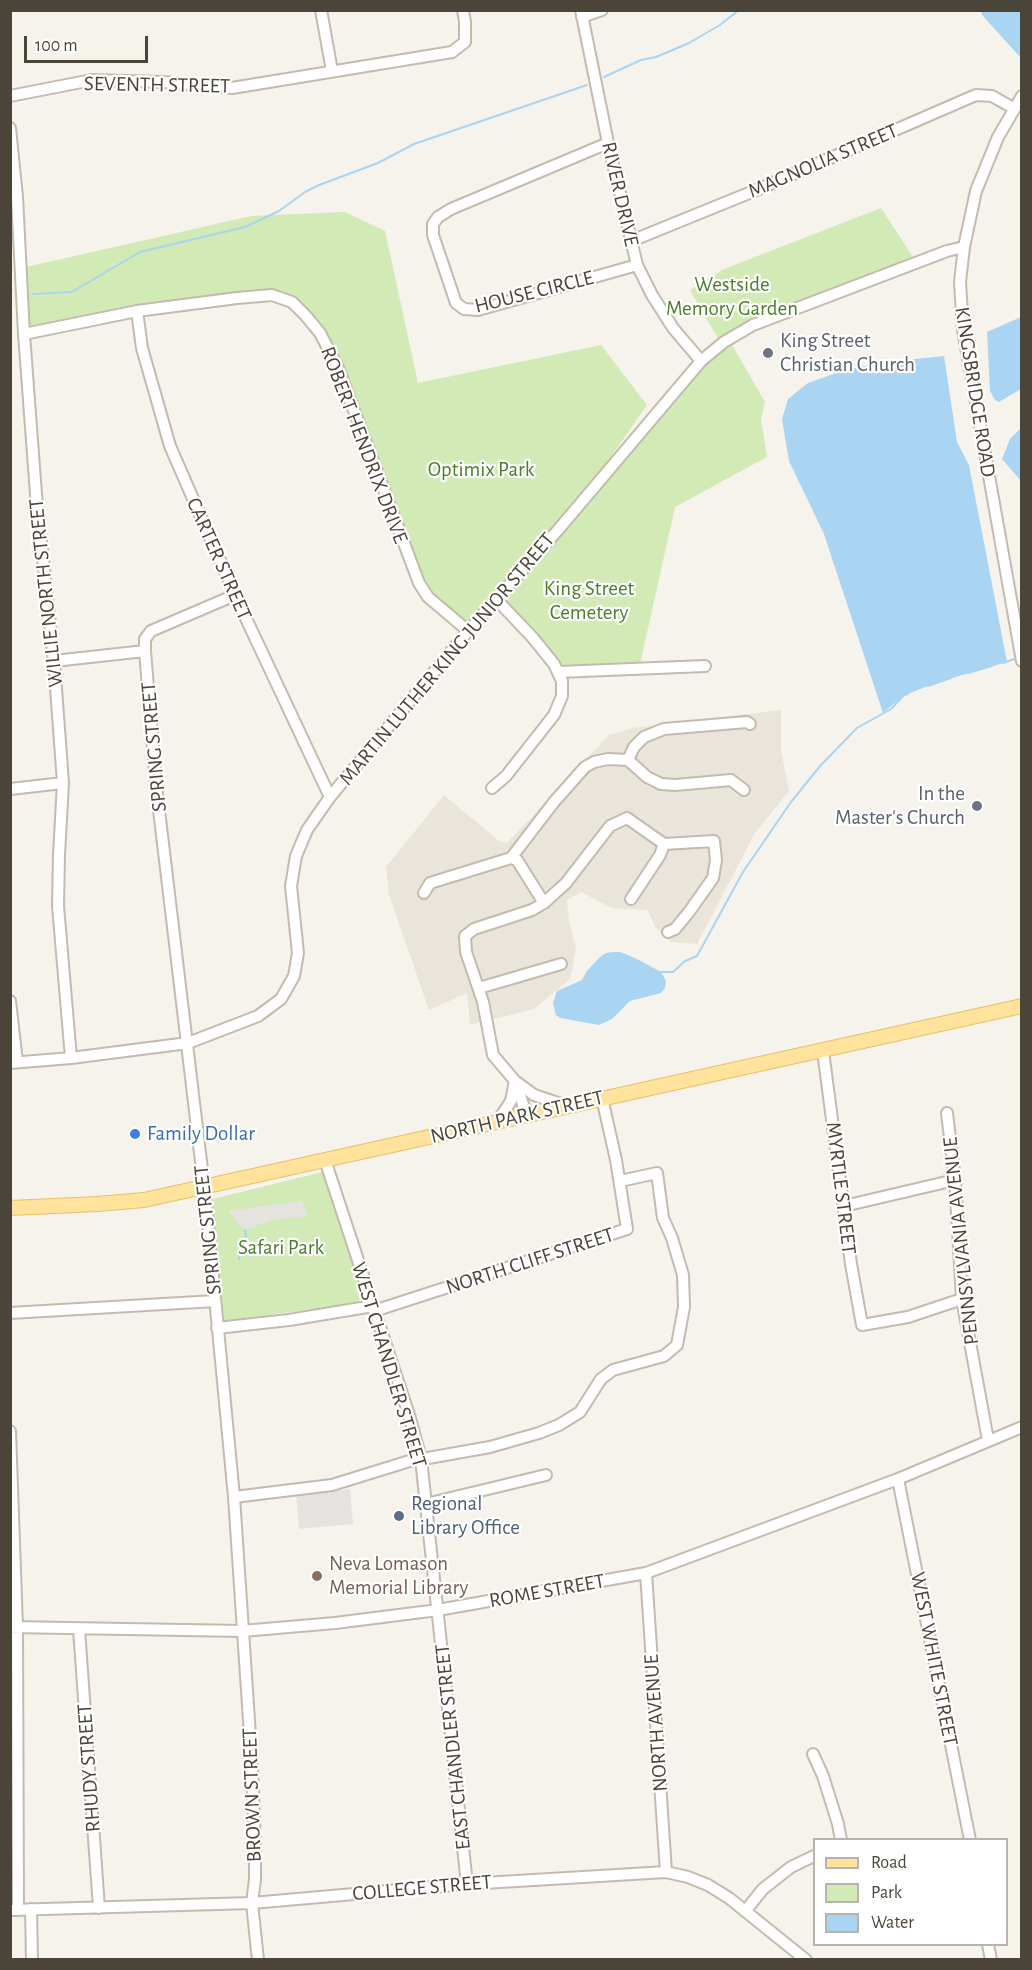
<!DOCTYPE html>
<style>
body{margin:0}
#map{position:relative;width:1032px;height:1970px;overflow:hidden;background:#f6f3ec;font-family:"Alegreya Sans",sans-serif}
canvas{display:block}
.frame{position:absolute;inset:0;border:12px solid #4b4439;pointer-events:none}
.legend{position:absolute;left:813px;top:1838px;width:195px;height:108px;box-sizing:border-box;background:#fff;border:2px solid #b7b4b0;margin:0;padding:8px 10px;list-style:none;font-size:18px;color:#4b4439}
.legend li{display:flex;align-items:center;gap:12px;height:30px}
.legend b{width:30px;border:2px solid #b7b4b0}
.scale{position:absolute;left:24px;top:36px;width:124px;height:27px;box-sizing:border-box;border:3px solid #4b4439;border-top:0;padding-left:8px;font-size:18px;line-height:21px;white-space:nowrap;color:#4b4439;-webkit-text-stroke:4px #fff;paint-order:stroke}
</style>
<div id="map">
<canvas width="1032" height="1970"></canvas>
<div class="frame"></div>
<ul class="legend">
<li><b style="height:8px;background:#ffe39c"></b>Road</li>
<li><b style="height:16px;background:#d2eab5"></b>Park</li>
<li><b style="height:16px;background:#a9d4f2"></b>Water</li>
</ul>
<div class="scale">100 m</div>
</div>
<script>
const ctx = document.querySelector('canvas').getContext('2d');
ctx.lineJoin = 'round';
function fill(path, color) {
  ctx.fillStyle = color;
  ctx.fill(path, 'evenodd');
}
function poly(rows) {
  const path = new Path2D();
  for (const r of rows) {
    path.moveTo(r[0], r[1]);
    for (let i = 2; i < r.length; i += 2) path.lineTo(r[i], r[i + 1]);
  }
  return path;
}
function stroke(path, color, width, dash) {
  ctx.strokeStyle = color;
  ctx.lineWidth = width;
  ctx.lineCap = dash ? 'butt' : 'round';
  ctx.setLineDash(dash || []);
  ctx.stroke(path);
}
function label(font, color, halo, rows, align = 'center') {
  ctx.font = font + ' "Alegreya Sans",sans-serif';
  ctx.lineWidth = 4.5;
  ctx.setLineDash([]);
  ctx.textBaseline = 'middle';
  ctx.strokeStyle = halo;
  ctx.fillStyle = color;
  for (const [text, x, y, turn = 0] of rows) {
    ctx.save();
    ctx.translate(x, y);
    ctx.rotate((+turn || 0) * Math.PI / 180);
    ctx.textAlign = isNaN(turn) ? turn : align;
    if (halo) ctx.strokeText(text, 0, 0);
    ctx.fillText(text, 0, 0);
    ctx.restore();
  }
}
const residential = poly([
 [781,710,781,750,789,791,755,833,697,944,671,942,656,928,647,910,612,908,581,892,567,900,569,921,576,949,570,979,534,1009,470,1025,467,993,429,1010,389,895,386,867,444,795,499,841,507,843,609,735,633,728]
]);
const green = poly([
 [881,208,913,257,756,318,719,340,690,290,724,269],
 [345,212,385,231,418,383,601,345,647,405,576,507,468,631,428,597,338,368,306,316,272,295,24,334,22,268,251,216],
 [732,345,765,402,761,419,767,457,675,507,640,664,561,668,504,602,710,360],
 [322,1172,364,1294,357,1303,224,1321,221,1318,213,1199]
]);
const parking = poly([
 [302,1201,308,1216,272,1220,244,1230,228,1211],
 [350,1489,353,1524,299,1529,296,1494]
]);
const water = poly([
 [981,11,1021,11,1021,58,982,15],
 [1021,317,1021,389,999,402,995,400,990,391,987,332],
 [944,356,957,442,969,465,1007,662,935,683,903,696,883,713,824,534,789,461,782,419,788,399,808,383,842,371,878,363],
 [1021,428,1021,481,1002,459,1010,439],
 [613,952,620,952,635,958,661,972,666,981,665,988,661,993,630,1001,612,1019,599,1025,560,1018,556,1015,553,1003,557,991,582,980,587,971,600,957,606,953]
]);
const stream = poly([
 [604,77,641,60,656,57,689,43,720,25,739,10],
 [33,294,72,292,140,252,245,227,279,211,305,192,319,185,378,163,414,144,587,85],
 [1003,663,1017,658],
 [968,673,992,666],
 [928,686,951,678],
 [661,972,673,972,685,961,697,956,743,872,791,802,821,765,857,728,891,709,903,696,909,693],
 [239,1259,246,1236,245,1230]
]);
const minor = poly([
 [321,10,332,71],
 [581,10,608,143,637,265,652,295,673,328,701,361],
 [582,17,602,10],
 [10,96,92,80,163,82,232,88,452,52,465,42,465,22,463,10],
 [1022,96,998,137,976,191,964,247,960,282,963,330,1022,661],
 [10,128,17,197,24,334,36,494,54,661,63,783,59,855,58,906,71,1058],
 [608,143,451,209,438,217,433,224,433,235,456,303,464,309,478,310,637,265],
 [631,241,759,189,976,95,992,96,1013,108],
 [137,311,142,348,170,446,235,595,330,797],
 [24,334,137,311,237,298,272,295,292,302,306,316,320,333,338,368,419,583,428,597,468,631],
 [235,595,151,631,145,639,145,651,156,785,206,1203,234,1497,252,1765,255,1847,255,1879,252,1903,258,1960],
 [54,661,145,651],
 [558,672,705,666],
 [628,760,634,747,644,737,664,729,747,722,750,724],
 [492,788,506,776,554,715,562,696,562,681,554,664,533,638,496,599],
 [10,789,63,783],
 [511,858,554,802,585,767,594,762,608,759,628,760,647,777,661,784,675,785,731,780,744,790],
 [424,893,430,883,511,858,517,860,544,903],
 [631,899,660,855,664,844],
 [479,988,561,964],
 [10,1001,17,1062],
 [823,1051,851,1264,862,1325,908,1317,962,1299],
 [10,1063,71,1058,188,1043,258,1016,281,999,294,976,298,953,291,886,296,856,307,830,330,797,468,631,558,530,701,361,724,342,753,325,947,251,964,247],
 [516,1084,527,1116],
 [567,1106,534,1095,515,1081,493,1055,483,1002,466,952,465,936,474,929,532,910,544,903,566,883,610,826,627,818,664,844,714,841,716,860,713,878,689,912,675,929,668,932],
 [947,1113,955,1180,962,1299,988,1440],
 [497,1122,511,1101,515,1081],
 [325,1160,410,1418,421,1459,467,1884],
 [844,1206,955,1180],
 [374,1311,627,1229,616,1160,602,1098],
 [10,1313,215,1301],
 [217,1328,289,1320,373,1306],
 [10,1431,17,1627,18,1910],
 [898,1479,970,1840],
 [234,1497,332,1485,416,1459,428,1458,490,1447,539,1433,559,1425,580,1412,601,1379,613,1370,664,1356,677,1345,684,1307,683,1275,672,1238,663,1218,657,1173,620,1181],
 [426,1504,546,1475],
 [646,1573,666,1872],
 [10,1627,242,1631,335,1623,438,1610,646,1573,898,1479,1022,1427],
 [79,1629,99,1908],
 [813,1754,823,1776,838,1824,841,1840],
 [31,1909,32,1960],
 [10,1910,252,1903,467,1884,666,1872,688,1877,708,1885,729,1898,806,1960],
 [746,1910,763,1889,791,1867,814,1856],
 [988,1944,991,1960]
]);
const major = poly([
 [10,1208,97,1204,144,1200,1022,1006]
]);
const markers = [
 [768,353,6,"#6b7280"],
 [977,806,6,"#6b7280"],
 [135,1134,6,"#3f7fe0"],
 [399,1516,6,"#5c6f8a"],
 [317,1576,6,"#8d6e63"]
];
const streetNames = [
 ["SEVENTH STREET",157,85,1],
 ["MAGNOLIA STREET",823,161,-23],
 ["RIVER DRIVE",620,194,77],
 ["HOUSE CIRCLE",534,292,-14],
 ["KINGSBRIDGE ROAD",975,392,81],
 ["ROBERT HENDRIX DRIVE",364,445,69],
 ["CARTER STREET",219,559,66],
 ["WILLIE NORTH STREET",46,593,-96],
 ["MARTIN LUTHER KING JUNIOR STREET",447,659,-50],
 ["SPRING STREET",154,747,-95],
 ["NORTH PARK STREET",517,1117,-13],
 ["MYRTLE STREET",841,1188,83],
 ["SPRING STREET",208,1230,-96],
 ["PENNSYLVANIA AVENUE",961,1241,-96],
 ["NORTH CLIFF STREET",530,1261,-18],
 ["WEST CHANDLER STREET",389,1365,73],
 ["ROME STREET",547,1591,-10],
 ["WEST WHITE STREET",934,1659,79],
 ["NORTH AVENUE",656,1723,-94],
 ["EAST CHANDLER STREET",453,1747,-96],
 ["RHUDY STREET",89,1768,-94],
 ["BROWN STREET",252,1795,-92],
 ["COLLEGE STREET",422,1888,-5]
];
const parkNames = [
 ["Westside",732,285],
 ["Memory Garden",732,309],
 ["Optimix Park",481,470],
 ["King Street",589,589],
 ["Cemetery",589,613],
 ["Safari Park",281,1248]
];
const worshipNames = [
 ["King Street",780,341],
 ["Christian Church",780,365],
 ["In the",965,794,"right"],
 ["Master's Church",965,818,"right"]
];
const shopNames = [
 ["Family Dollar",147,1134]
];
const serviceNames = [
 ["Regional",411,1504],
 ["Library Office",411,1528]
];
const educationNames = [
 ["Neva Lomason",329,1564],
 ["Memorial Library",329,1588]
];
fill(residential, '#eae5da');
fill(green, '#d2eab5');
fill(parking, '#e5e3e0');
fill(water, '#a9d4f2');
stroke(stream, '#a9d4f2', 2);
stroke(minor, '#c2bbae', 14);
stroke(major, '#e6c16a', 16);
stroke(minor, '#fff', 10);
stroke(major, '#ffe39c', 14);
for (const [x, y, r, color] of markers) {
  const dot = new Path2D();
  dot.arc(x, y, r, 0, 2 * Math.PI);
  ctx.fillStyle = color;
  ctx.fill(dot);
  stroke(dot, '#fff', 2);
}
label('21px', '#4b4439', '#fff', streetNames);
label('21px', '#4a7f2a', '#fff', parkNames);
label('21px', '#5b616d', '#fff', worshipNames, 'left');
label('21px', '#366cbe', '#fff', shopNames, 'left');
label('21px', '#4e5e75', '#fff', serviceNames, 'left');
label('21px', '#785e54', '#fff', educationNames, 'left');
</script>
